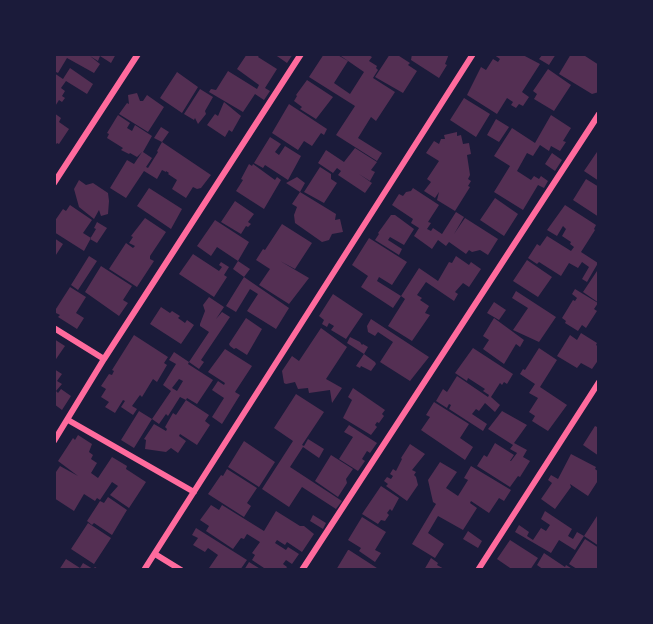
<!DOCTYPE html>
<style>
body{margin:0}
#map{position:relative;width:653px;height:624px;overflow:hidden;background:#1b1b3a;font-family:"DM Sans",sans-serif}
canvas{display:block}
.frame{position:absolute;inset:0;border:56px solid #1b1b3a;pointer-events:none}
</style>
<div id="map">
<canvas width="653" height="624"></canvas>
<div class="frame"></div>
</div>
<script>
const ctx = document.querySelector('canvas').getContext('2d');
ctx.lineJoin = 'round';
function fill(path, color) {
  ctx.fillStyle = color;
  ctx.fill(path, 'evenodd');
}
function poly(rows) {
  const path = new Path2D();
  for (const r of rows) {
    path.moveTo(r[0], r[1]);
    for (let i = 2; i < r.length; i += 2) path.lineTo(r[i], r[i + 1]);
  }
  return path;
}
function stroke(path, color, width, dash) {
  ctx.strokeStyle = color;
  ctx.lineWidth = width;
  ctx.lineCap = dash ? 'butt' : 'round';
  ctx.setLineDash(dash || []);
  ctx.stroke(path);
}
const building = poly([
 [54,54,116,54,111,63,100,56,98,61,90,56,100,64,94,73,67,58,58,73,54,71],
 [247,54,260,54,258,57,277,69,265,88,270,91,264,100,255,94,243,112,209,92,211,89,216,90,228,71,257,89,259,85,237,69],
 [274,54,293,54,287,63],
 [324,54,336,54,348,61,334,83,350,94,364,72,338,54,367,54,372,57,369,61,377,66,376,68,378,70,373,78,395,92,376,121,371,117,358,138,382,153,377,161,336,135,355,106,309,77],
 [390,54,396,54,410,63,408,65,417,71,403,93,375,77],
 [412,54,449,54,445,64,447,65,439,78,411,60],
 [493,54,521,54,540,64,522,92,529,97,523,106,519,104,516,108,511,105,513,102,507,98,497,114,467,95,481,67,486,70,493,59,498,62,500,59],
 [543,54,556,54,549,65,539,59],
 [571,54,582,54,599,65,599,92,592,94,559,74],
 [70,68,93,84,87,94,66,81,61,88,65,91,62,96,65,98,62,102,59,100,54,108,54,73,63,79],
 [548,69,571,85,554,111,534,99,537,94,533,91],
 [177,72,198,87,182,113,160,98],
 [307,80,333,97,316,119,300,109,302,107,294,101,297,96,296,95],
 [200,89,213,97,205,111,206,114,198,124,195,118,194,120,184,114],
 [137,93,140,101,143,101,147,95,164,107,148,132,119,114,127,103,129,104,128,95],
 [464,98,490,114,476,137,450,120],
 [224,102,241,116,232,132,229,130,225,137,207,125,215,114,218,116],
 [289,104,327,129,324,135,321,133,312,146,304,141,298,150,272,133],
 [54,113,61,118,59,122,69,129,59,144,57,143,54,147],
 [118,115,130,123,127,128,132,131,135,125,152,136,143,152,152,158,146,167,148,168,158,152,157,151,162,142,211,175,201,188,197,189,193,187,186,198,172,189,177,180,168,174,169,173,166,171,166,172,162,170,157,179,144,171,126,198,110,188,127,160,134,164,142,152,137,157,130,153,129,154,121,150,123,148,107,138,109,134,107,133],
 [551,115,571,128,563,141,566,142,560,151,551,146,549,151,540,145,533,156,527,153,517,171,531,180,534,176,539,179,541,176,548,181,544,188,538,185,523,210,494,192,510,166,494,156,512,128,535,143],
 [496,119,509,127,499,142,487,135],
 [161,127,169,132,162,142,154,138],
 [457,132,457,136,461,135,463,144,469,143,471,154,467,155,470,175,468,179,471,181,468,186,470,187,455,211,437,200,439,192,435,198,424,191,431,182,427,179,439,161,426,153,434,141,439,144,441,139,445,139,444,135],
 [270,137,281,144,275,152,279,155,285,146,301,156,288,180,265,165,263,168,254,163],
 [355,148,377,162,371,170,375,172,370,181,359,174,372,183,365,193,338,175,341,171,337,168,333,173,318,163,326,150,344,162],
 [599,149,599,181,584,171],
 [552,153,562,160,555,171,545,164],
 [249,164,252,166,253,164,275,180,277,177,281,180,264,209,236,191,243,180,241,179],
 [320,167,331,174,331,179,337,183,324,203,304,192],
 [297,177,305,183,300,192,336,214,335,220,340,219,343,232,332,234,329,240,322,242,295,223,294,215,297,207,292,204,300,192,286,183],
 [586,179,599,187,599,217,573,200],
 [79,180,86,185,93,183,108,193,109,201,108,214,101,216,99,210,94,219,79,207,74,189],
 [149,188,182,209,171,229,137,206],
 [413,188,439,205,428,222,431,223,427,229,431,231,433,228,442,234,456,212,464,217,454,234,465,218,498,239,488,255,480,250,472,252,469,250,466,254,449,242,446,246,438,240,432,249,414,236,419,228,411,223,413,219,392,205,399,194,403,196,406,192,411,191],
 [495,198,518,214,504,236,480,220],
 [235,201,254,214,248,222,251,224,248,227,246,226,241,234,221,222],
 [70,205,92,220,83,233,91,238,84,251,54,232,54,222,63,209,66,211],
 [565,205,596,225,594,229,595,230,581,252,598,263,587,282,582,279,589,267,582,262,578,268,569,263,561,276,539,262,537,264,528,258,537,244,540,246,547,236,571,251,574,247,570,244,571,242,562,236,566,229,563,226,557,236,547,230],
 [391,215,395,215,414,229,404,245,390,237,388,240,402,249,399,255,375,240,379,234,378,233],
 [145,218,166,232,150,256,150,259,154,261,137,287,109,269,126,243,133,248,135,246,129,243,133,237,131,236],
 [215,220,249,242,238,261,217,247,211,256,197,246],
 [97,222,107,228,97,243,90,239,96,229,94,228],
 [282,224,312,243,295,269,280,261,309,278,289,304,259,285,270,269,256,260,263,249,265,250],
 [54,238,63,244,54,258],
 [369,238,407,262,392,285,379,277,377,281,401,296,393,308,361,287,368,276,352,265],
 [193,254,219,271,222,267,219,265,221,262,229,267,224,275,227,277,214,297,179,274],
 [89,256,97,261,78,290,71,285],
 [456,256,469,265,471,262,481,269,469,287,463,283,455,292,458,294,454,301,426,282,417,295,422,298,420,300,429,306,425,313,430,315,412,341,388,326,405,299,401,296,419,268,438,281,449,262,452,263],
 [527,260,552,277,538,297,513,281],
 [238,261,250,269,244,277,233,269],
 [101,266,132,286,123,300,128,303,119,316,85,292],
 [599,268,599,303,583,292],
 [244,277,289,308,276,329,247,311,258,294,250,289,236,312,226,306],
 [70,287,86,297,76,313,84,318,77,329,58,317,60,315,54,312],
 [575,289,598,303,594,309,597,311,586,328,582,325,578,331,565,323,566,321,562,318,573,300,575,301,577,298,572,294],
 [516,291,556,317,539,342,513,330,528,308,512,298],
 [333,294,363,314,346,339,331,330,334,326,329,323,327,327,322,324,324,320,319,316],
 [209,297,224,307,216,319,222,312,230,317,201,360,204,362,199,369,189,362,188,364,213,380,197,404,187,398,186,400,209,415,205,421,210,425,197,445,180,434,179,436,186,441,178,453,171,448,166,452,145,449,146,440,144,439,154,424,166,431,167,429,165,427,173,413,176,415,186,400,180,397,168,416,166,414,159,424,152,419,171,391,163,385,176,364,169,360,174,352,189,362,209,332,200,326,200,324,205,311,203,305],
 [179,379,183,381,177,391,172,388],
 [494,302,506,310,499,320,487,313],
 [161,307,170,313,172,311,180,316,178,318,185,323,187,320,194,325,181,344,150,324],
 [246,318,262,329,247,355,236,348,234,349,230,346,229,344],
 [494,318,524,340,520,347,516,344,504,364,483,349,489,340,483,336],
 [371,319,429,357,410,381,380,362,393,342,378,332,375,336,368,332,367,326],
 [321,328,347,347,326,379,342,388,332,403,330,390,309,393,308,388,298,389,295,382,286,384,284,383,282,371,292,356,299,361],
 [581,333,597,343,596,345,599,347,599,359,592,369,581,363,577,368,557,356,570,335,577,340],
 [134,335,168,357,164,363,167,365,157,382,153,379,142,397,140,395,132,406,137,409,133,415,121,407,125,401,123,400,115,413,105,407,109,402,101,397,106,389,101,386,109,374,112,375,114,371,112,370],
 [350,337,360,342,362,345,363,344,368,347,364,354,347,343],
 [54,339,65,346,54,362],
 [473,348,513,374,507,384,504,382,502,385,500,383,491,397,500,405,495,412,485,403,479,411,476,409,472,414,487,424,483,431,449,409,451,405,449,404,447,408,436,401,443,389,447,392,457,376,488,397,489,395,483,391,485,389,468,378,467,381,455,373],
 [539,348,557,360,540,387,567,405,548,431,532,421,535,416,529,412,538,398,529,393,535,384,520,374,523,369,525,370],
 [225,349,252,366,235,392,240,395,222,424,212,417,224,398,212,390,218,381,224,385,225,383,208,372],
 [364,354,375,362,376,364,371,371,361,366,360,368,356,366],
 [54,369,62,374,57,381,62,384,56,391,58,393,61,389,71,396,62,410,54,404],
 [353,388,385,410,382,414,384,416,379,423,377,422,375,425,377,427,371,435,343,418,352,400,348,397],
 [296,394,324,412,302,445,304,446,308,439,324,449,319,458,303,447,290,467,342,501,336,509,302,487,289,507,262,489,293,441,274,428],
 [434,402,469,424,460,438,473,447,465,460,421,430,430,417,426,415],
 [139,411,152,419,134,448,121,440],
 [502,411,527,425,514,443,527,450,523,457,530,461,520,477,518,476,510,487,477,466,484,455,487,457,495,443,514,455,510,461,511,461,517,453,510,449,513,445,488,429],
 [349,425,377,443,370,453,367,451,362,459,365,461,358,471,339,459,353,437,344,432],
 [595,426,599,428,599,456,583,445],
 [78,435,92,444,89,452,93,455,91,459,97,463,91,473,98,478,112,457,127,466,126,469,146,482,129,508,110,495,118,486,112,482,100,500,97,498,95,501,84,494,74,511,54,498,54,475,60,466,78,476,58,461,73,438,75,440],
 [244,441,275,462,259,487,228,467],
 [410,444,425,454,412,470,416,472,414,475,416,477,418,485,407,501,386,486,388,484,384,481,387,477,391,479,393,476,390,474,393,469,396,471,402,459,401,458],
 [571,454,596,467,595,469,599,472,599,479,588,496,570,484,571,487,555,509,541,499,552,483,548,480,551,475,558,479],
 [331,455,353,469,346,479,347,483,338,497,315,481],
 [440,462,457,472,446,488,458,496,468,480,464,478,471,466,511,490,504,501,499,498,489,513,471,501,470,503,477,508,463,530,438,516,428,533,444,544,435,558,412,544,436,504,433,502,428,480],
 [227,469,257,488,247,503,251,506,244,517,208,494,221,475,223,476],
 [381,486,399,498,392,511,390,509,387,513,389,515,385,521,381,520,378,524,362,514],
 [108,497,127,510,112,535,94,523,92,525,87,521,100,501,104,503],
 [211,505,219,510,222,505,264,531,276,511,300,526,304,526,314,534,302,552,287,542,285,545,277,540,275,543,286,550,288,547,299,554,292,564,286,560,283,564,287,567,285,570,267,570,252,560,255,555,252,553,260,542,247,534,244,539,241,538,233,549,206,531,209,526,200,520],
 [545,511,572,529,568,536,573,539,577,532,584,536,575,550,559,540,551,553,515,532,519,525,529,532,527,536,533,540,541,528,546,531,550,525,541,519],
 [599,513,599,546,584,536],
 [313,515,326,523,323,529,310,521],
 [362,517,386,532,375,550,381,553,375,562,359,551,361,548,348,540],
 [88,523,111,538,94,564,71,549],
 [196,528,247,560,240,570,212,570,209,568,218,555,208,548,205,552,193,545,198,538,192,535],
 [468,531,482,541,478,548,463,539],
 [585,539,599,548,599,565,596,570,576,570,577,569,569,564],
 [510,540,538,558,530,570,513,570,497,559],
 [348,550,349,550,380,570,336,570],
 [544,553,565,567,566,565,574,570,544,570,537,565],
 [431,558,438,563,437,565,446,570,424,570],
 [66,559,80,568,83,563,93,569,95,567,100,570,59,570],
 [249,562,262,570,244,570]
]);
const minor = poly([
 [54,183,138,54],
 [54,328,104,359],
 [68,420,194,492],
 [54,441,104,359,301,54],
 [155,554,181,570],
 [144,570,473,54],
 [302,570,599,114],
 [478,570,599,382]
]);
fill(building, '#542f53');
stroke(minor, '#ff6b9d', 6);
</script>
